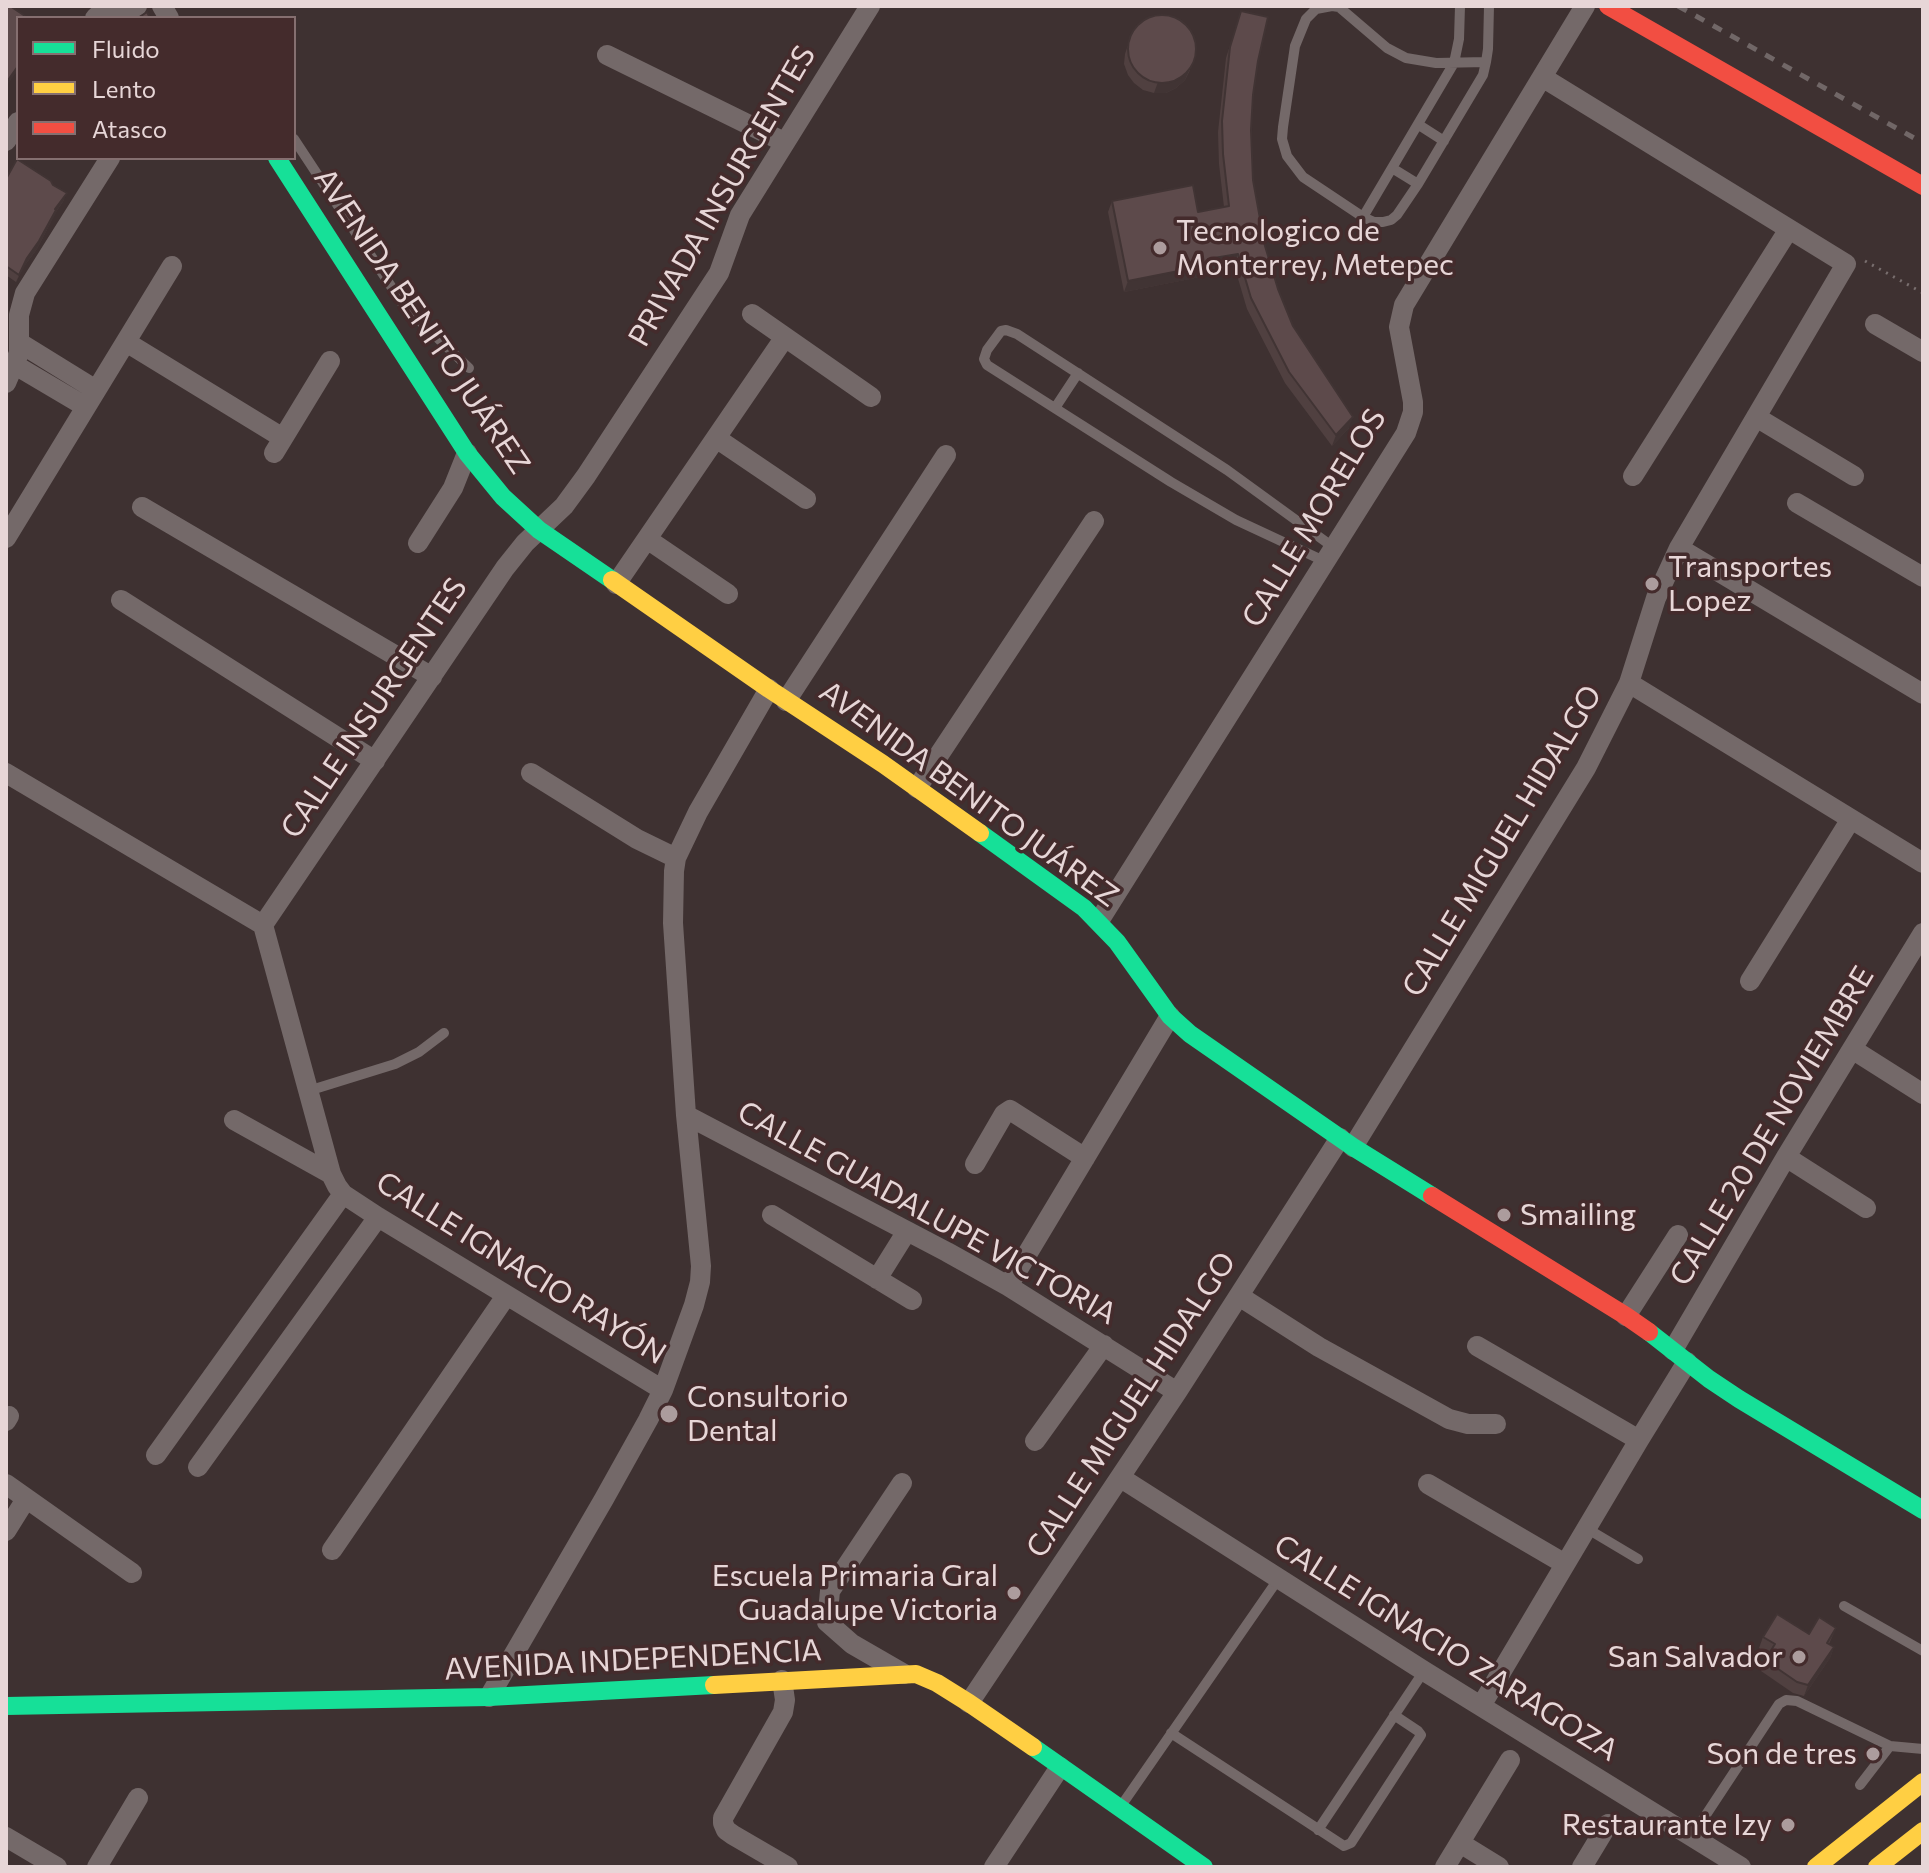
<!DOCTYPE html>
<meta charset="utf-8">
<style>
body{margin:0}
#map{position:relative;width:1929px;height:1873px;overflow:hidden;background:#3e3131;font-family:Commissioner,sans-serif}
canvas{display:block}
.frame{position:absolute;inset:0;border:8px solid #e7d6d7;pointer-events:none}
.legend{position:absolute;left:16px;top:16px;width:280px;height:144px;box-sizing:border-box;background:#442b2c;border:2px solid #856f70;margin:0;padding:10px 14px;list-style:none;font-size:24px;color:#e7d6d7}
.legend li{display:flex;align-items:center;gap:16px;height:40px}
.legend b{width:40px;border:2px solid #856f70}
</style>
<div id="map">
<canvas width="1929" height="1873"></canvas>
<div class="frame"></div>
<ul class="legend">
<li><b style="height:10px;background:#16e098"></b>Fluido</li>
<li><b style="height:10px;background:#ffcf43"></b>Lento</li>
<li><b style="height:10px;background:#f24e42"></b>Atasco</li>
</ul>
</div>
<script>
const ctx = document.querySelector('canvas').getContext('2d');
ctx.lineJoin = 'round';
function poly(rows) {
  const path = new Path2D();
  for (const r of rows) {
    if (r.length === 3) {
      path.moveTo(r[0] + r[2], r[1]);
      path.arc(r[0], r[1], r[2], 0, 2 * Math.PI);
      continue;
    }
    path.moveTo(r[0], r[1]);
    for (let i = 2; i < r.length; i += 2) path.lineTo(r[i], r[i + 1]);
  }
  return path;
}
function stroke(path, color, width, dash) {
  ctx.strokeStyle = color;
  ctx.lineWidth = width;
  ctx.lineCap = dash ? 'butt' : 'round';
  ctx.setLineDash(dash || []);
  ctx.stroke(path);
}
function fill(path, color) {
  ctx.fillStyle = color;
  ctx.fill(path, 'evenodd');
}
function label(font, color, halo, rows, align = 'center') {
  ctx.font = font + ' Commissioner,sans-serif';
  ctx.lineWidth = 7;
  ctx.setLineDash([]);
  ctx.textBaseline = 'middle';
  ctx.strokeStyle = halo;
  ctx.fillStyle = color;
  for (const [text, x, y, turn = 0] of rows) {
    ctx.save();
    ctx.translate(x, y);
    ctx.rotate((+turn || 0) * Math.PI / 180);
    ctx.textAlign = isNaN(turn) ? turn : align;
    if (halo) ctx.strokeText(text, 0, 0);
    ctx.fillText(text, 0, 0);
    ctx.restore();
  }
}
const path = poly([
 [1865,261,1923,293]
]);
const lane = poly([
 [1486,62,1436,63,1406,58,1387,48,1339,7,1332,6,1316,9,1306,19,1295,46,1283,127,1282,139,1287,156,1303,177,1363,217,1374,222,1383,222,1391,220,1397,215,1418,184,1483,75,1486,62,1488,49,1489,6],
 [1419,125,1444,141],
 [294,139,404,306,469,368],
 [1392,168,1418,184],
 [1363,217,1454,63,1459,39,1460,6],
 [1055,408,1078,373],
 [1324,561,1236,520,1171,482,987,365,984,359,987,350,1001,331,1006,330,1017,334,1227,470,1333,547],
 [308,1091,395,1064,419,1052,444,1033],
 [1586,1528,1638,1559],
 [1844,1606,1923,1651],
 [1171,1733,1344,1846,1351,1843,1421,1735,1418,1731,1394,1715],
 [1860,1785,1890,1746],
 [1121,1806,1279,1578],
 [1318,1830,1424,1671],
 [1692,1836,1779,1704,1786,1700,1797,1701,1890,1746,1923,1749]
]);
const street = poly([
 [162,6,169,18],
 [95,18,108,6],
 [113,18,137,6],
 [607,55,784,142],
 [6,141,18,122],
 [752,314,871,397],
 [1875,324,1923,352],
 [126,342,283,438],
 [20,343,96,390],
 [15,365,86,407],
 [6,383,19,353,19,315,25,293,110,158],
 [1756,417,1854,476],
 [716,438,806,499],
 [274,453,330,361],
 [1633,476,1789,229],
 [1797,503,1923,577],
 [142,507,432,677],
 [6,538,172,266],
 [647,539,728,594],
 [418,543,453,488,467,453],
 [1679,548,1923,694],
 [616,584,785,337],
 [121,600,375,761],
 [1629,683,1923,863],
 [786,701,946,455],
 [6,773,263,925],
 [531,773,637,839,676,858],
 [917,788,1094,521],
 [1099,921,1406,433,1413,412,1413,402,1399,327,1404,305,1585,6],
 [263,925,505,568,525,543,564,506,586,476,719,273,740,215,870,6],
 [263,925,331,1174,337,1186,343,1194,378,1217,663,1390],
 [1750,981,1851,819],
 [1852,1049,1923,1094],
 [686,1115,947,1252,1008,1286,1177,1392],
 [234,1120,331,1174],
 [1353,1147,1586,768,1629,683,1656,598,1679,548,1846,264,1542,77],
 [1786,1157,1866,1208],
 [975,1164,1004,1114,1010,1110,1085,1158],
 [772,1215,912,1300],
 [877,1279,907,1231],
 [1008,1286,1170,1016],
 [1239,1296,1319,1347,1449,1419,1468,1424,1496,1424],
 [1626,1316,1678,1235],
 [1477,1346,1639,1440],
 [1673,1350,1786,1157,1923,933],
 [6,1421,9,1416],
 [1035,1441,1104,1345],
 [156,1455,343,1194],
 [198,1467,378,1217],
 [1121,1478,1424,1671,1741,1867],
 [902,1483,830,1591,827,1622,852,1644,904,1674],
 [6,1484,132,1573],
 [1428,1484,1565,1564],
 [6,1531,26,1499],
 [332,1550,506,1296],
 [782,1680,785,1700,783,1712,723,1818,723,1823,726,1830,733,1835,788,1867],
 [489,1697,604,1499,648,1420,663,1390,694,1305,700,1282,701,1266,686,1115,673,923,674,871,676,858,698,812,769,689],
 [969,1703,1177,1392,1340,1138],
 [1481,1706,1639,1440,1687,1362],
 [6,1837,57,1867],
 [1460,1843,1499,1867],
 [97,1867,138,1798],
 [994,1867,1060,1767],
 [1445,1867,1510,1760],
 [1582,1867,1608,1824]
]);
const fast = poly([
 [277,158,467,453,503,497,539,530,612,580],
 [980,833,1084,908,1117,942,1170,1016,1190,1034,1353,1147,1432,1196],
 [1649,1332,1709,1379,1739,1399,1923,1510],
 [6,1706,489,1697,714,1685],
 [1033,1747,1204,1867]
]);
const slow = poly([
 [612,580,769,689,883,764,980,833],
 [714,1685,916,1674,937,1683,969,1703,1033,1747],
 [1816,1867,1923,1782],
 [1877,1867,1923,1831]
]);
const jam = poly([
 [1608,6,1923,186],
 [1432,1196,1626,1316,1649,1332]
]);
const rail = poly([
 [1678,6,1923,143]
]);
const wall = poly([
 [1241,11,1258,61,1253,95,1251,130,1253,180,1265,246,1278,289,1293,326,1349,428,1332,446,1285,383,1247,309,1234,265,1207,270,1205,276,1124,292,1108,212,1112,201,1198,212,1224,207,1219,164,1218,132,1226,58],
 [1132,33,1190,70,1185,80,1176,88,1166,93,1154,93,1143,90,1134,83,1128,75,1124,64,1125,54],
 [6,179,53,185,64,200,56,212,37,249,25,265,16,282,6,275],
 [1836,1628,1829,1644,1834,1647,1830,1658,1804,1696,1793,1693,1761,1671,1769,1654,1759,1648,1763,1637,1809,1634]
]);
const shadedWall = poly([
 [1194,59,1185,80,1176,88,1166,93,1154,93,1158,82],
 [18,66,18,70,6,87,6,83],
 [67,193,64,200,56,212,37,249,25,265,16,282,27,258,55,209],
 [1238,254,1234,265,1207,270,1205,276,1124,292,1128,281,1208,259],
 [1353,417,1349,428,1332,446,1336,435],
 [1834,1647,1830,1658,1804,1696,1808,1685]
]);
const building = poly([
 [6,6,10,6,28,18,18,18,18,66,6,83,6,6],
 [1241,11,1268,17,1258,61,1253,95,1251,130,1253,180,1265,246,1278,289,1293,326,1353,417,1336,435,1289,372,1251,298,1238,254,1208,259,1209,265,1128,281,1112,201,1193,185,1198,212,1229,206,1223,154,1222,121,1230,47,1241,11],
 [147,12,150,18,138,18,147,12],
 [1162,49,34],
 [17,159,51,181,53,185,67,193,55,209,56,210,39,241,27,258,19,275,6,266,6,179,17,159],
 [1777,1614,1809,1634,1819,1617,1836,1628,1827,1643,1834,1647,1808,1685,1797,1682,1765,1660,1775,1644,1763,1637,1777,1614]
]);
const markers = [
 [1160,248,8,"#ac9c9d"],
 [1652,584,8,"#ac9c9d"],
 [1504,1215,8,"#ac9c9d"],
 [669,1414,10,"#ac9c9d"],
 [1014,1593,8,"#ac9c9d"],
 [1799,1657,8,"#ac9c9d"],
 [1873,1754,8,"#ac9c9d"],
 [1788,1825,8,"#ac9c9d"]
];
const streetNames = [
 ["PRIVADA INSURGENTES",722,196,-60],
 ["AVENIDA BENITO JUÁREZ",422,321,56],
 ["CALLE MORELOS",1314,518,-59],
 ["CALLE INSURGENTES",374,708,-56],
 ["AVENIDA BENITO JUÁREZ",969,794,36],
 ["CALLE MIGUEL HIDALGO",1502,841,-59],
 ["CALLE 20 DE NOVIEMBRE",1772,1126,-59],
 ["CALLE GUADALUPE VICTORIA",927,1213,29],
 ["CALLE IGNACIO RAYÓN",521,1268,32],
 ["CALLE MIGUEL HIDALGO",1131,1405,-57],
 ["CALLE IGNACIO ZARAGOZA",1446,1648,32],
 ["AVENIDA INDEPENDENCIA",633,1660,-3]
];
const poiNames = [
 ["Tecnologico de",1176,231],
 ["Monterrey, Metepec",1176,265],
 ["Transportes",1668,567],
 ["Lopez",1668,601],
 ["Smailing",1520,1215],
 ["Consultorio",687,1397],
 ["Dental",687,1431],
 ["Escuela Primaria Gral",998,1576,"right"],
 ["Guadalupe Victoria",998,1610,"right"],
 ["San Salvador",1783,1657,"right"],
 ["Son de tres",1857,1754,"right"],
 ["Restaurante Izy",1772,1825,"right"]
];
stroke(path, '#796f6f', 3, [2, 6]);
stroke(lane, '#746969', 10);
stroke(street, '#746969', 20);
stroke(fast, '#16e098', 18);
stroke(slow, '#ffcf43', 18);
stroke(jam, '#f24e42', 18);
stroke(rail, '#716767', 5, [10, 10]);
fill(wall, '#504040');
fill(shadedWall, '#413434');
fill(building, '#5d4a4b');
stroke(building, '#413434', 2);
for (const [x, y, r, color] of markers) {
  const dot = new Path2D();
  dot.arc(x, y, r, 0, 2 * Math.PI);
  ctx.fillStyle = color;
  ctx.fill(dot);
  stroke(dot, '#442b2c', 3);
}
label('30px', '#e7d6d7', '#442b2c', streetNames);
label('30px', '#e7d6d7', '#442b2c', poiNames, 'left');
</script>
